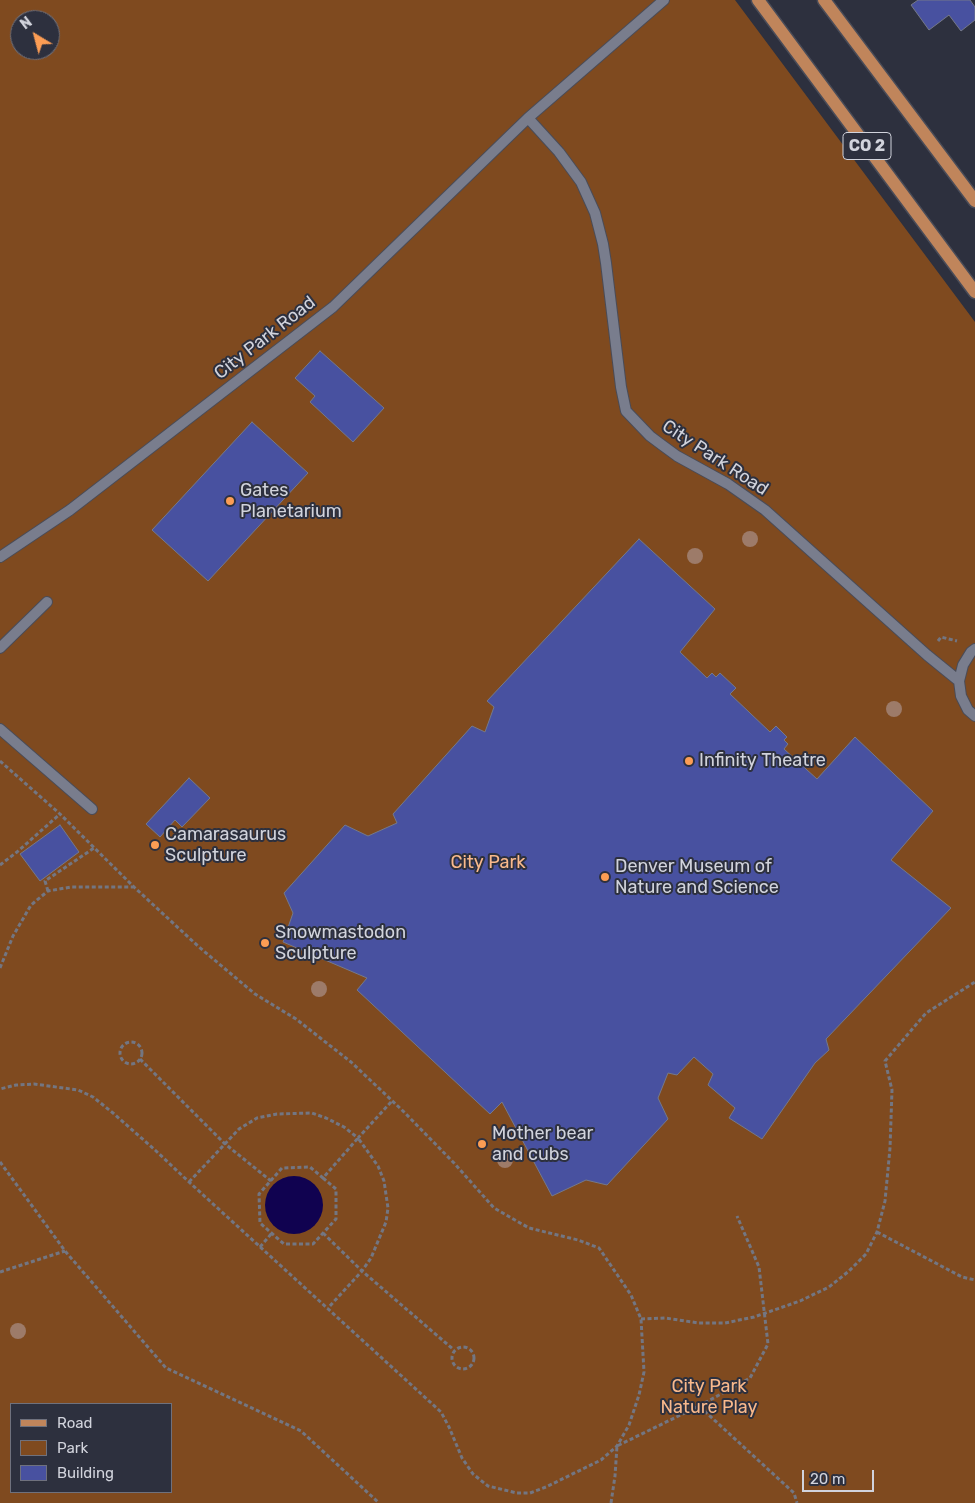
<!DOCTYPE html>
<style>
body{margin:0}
#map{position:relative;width:975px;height:1503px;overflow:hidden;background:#2d303e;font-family:Rubik,sans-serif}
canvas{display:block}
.legend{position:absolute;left:10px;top:1403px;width:162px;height:90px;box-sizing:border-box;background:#2d303e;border:1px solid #6f717d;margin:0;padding:6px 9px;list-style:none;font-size:15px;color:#d1d3dc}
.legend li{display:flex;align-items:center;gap:10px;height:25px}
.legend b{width:25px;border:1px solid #6f717d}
.north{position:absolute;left:10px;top:10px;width:50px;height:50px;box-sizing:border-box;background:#2d303e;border:1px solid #6f717d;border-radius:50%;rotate:323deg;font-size:14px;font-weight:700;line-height:20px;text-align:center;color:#d1d3dc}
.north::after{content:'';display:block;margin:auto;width:18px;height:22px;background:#fc9d54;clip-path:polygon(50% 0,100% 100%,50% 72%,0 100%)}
.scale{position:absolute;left:802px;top:1470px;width:72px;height:22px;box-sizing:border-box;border:2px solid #d1d3dc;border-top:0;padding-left:6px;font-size:15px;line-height:18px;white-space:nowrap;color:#d1d3dc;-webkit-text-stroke:4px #2d303e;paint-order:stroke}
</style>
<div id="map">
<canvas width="975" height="1503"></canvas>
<ul class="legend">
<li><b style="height:6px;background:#c0855b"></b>Road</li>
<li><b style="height:14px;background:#7f4a1f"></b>Park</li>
<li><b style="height:14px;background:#4851a0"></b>Building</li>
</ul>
<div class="north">N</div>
<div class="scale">20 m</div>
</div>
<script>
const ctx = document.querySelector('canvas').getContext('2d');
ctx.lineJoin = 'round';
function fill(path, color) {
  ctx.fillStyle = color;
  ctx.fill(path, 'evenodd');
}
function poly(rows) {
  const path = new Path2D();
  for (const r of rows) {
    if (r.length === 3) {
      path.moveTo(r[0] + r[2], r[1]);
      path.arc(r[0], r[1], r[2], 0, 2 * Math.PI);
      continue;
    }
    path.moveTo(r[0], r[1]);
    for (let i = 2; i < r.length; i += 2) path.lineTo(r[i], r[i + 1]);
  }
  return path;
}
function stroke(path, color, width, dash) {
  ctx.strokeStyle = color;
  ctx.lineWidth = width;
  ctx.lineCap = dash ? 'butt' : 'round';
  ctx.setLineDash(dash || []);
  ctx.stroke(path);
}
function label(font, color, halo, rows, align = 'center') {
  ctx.font = font + ' Rubik,sans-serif';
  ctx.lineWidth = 4;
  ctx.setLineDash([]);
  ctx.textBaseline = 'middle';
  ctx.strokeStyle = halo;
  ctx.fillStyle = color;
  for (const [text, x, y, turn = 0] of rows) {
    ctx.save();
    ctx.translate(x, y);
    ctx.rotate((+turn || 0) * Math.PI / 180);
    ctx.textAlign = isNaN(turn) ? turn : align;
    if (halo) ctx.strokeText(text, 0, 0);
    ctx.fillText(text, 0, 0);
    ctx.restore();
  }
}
const green = poly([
 [0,0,735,0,975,322,975,1503,0,1503],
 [20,20,50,20,50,50,20,50],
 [11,1404,171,1404,171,1492,11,1492]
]);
const water = poly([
 [294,1205,29]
]);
const building = poly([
 [918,0,970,0,975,7,975,20,961,31,949,15,929,30,911,5,918,0],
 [320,351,384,408,353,442,310,402,315,396,295,378,320,351],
 [252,422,308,473,208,581,152,530,252,422],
 [639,539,715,609,680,652,707,678,712,673,716,677,720,673,736,688,730,694,770,732,776,726,787,737,784,740,788,744,784,749,817,779,855,737,933,811,891,860,951,908,826,1039,829,1050,815,1063,762,1139,729,1118,735,1108,708,1085,713,1074,694,1057,677,1075,668,1073,658,1098,668,1119,607,1185,586,1180,552,1196,502,1102,490,1114,357,990,367,978,283,942,293,913,284,893,345,825,368,836,397,823,393,814,472,726,485,732,494,707,487,701,639,539],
 [189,778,210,798,182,827,175,820,160,837,146,824,189,778],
 [60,825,79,852,40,881,20,854,60,825]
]);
const path = poly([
 [938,641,941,637,957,641],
 [0,761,60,814,134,887,199,947,255,994,296,1019,351,1062,403,1111,454,1163,494,1208,529,1228,578,1240,599,1248,631,1295,641,1319,644,1372,639,1395,629,1425,617,1446,601,1460,546,1487,530,1493,517,1493,488,1486,473,1474,462,1458,449,1427,441,1412,189,1182,155,1150,113,1113,93,1097,78,1090,34,1084,16,1085,0,1089],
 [0,865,17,852,60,814],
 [48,891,45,881,94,848],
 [0,968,13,936,31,905,48,891,71,887,133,887],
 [131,1053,11],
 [140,1059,224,1143,271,1181],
 [0,1162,65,1251,166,1368,301,1431,379,1503],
 [323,1178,336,1189,336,1219,313,1244,284,1244,260,1223,259,1194,282,1168,310,1167,323,1178,358,1138,378,1166,384,1181,388,1208,386,1222,371,1258,362,1271,328,1308],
 [189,1182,239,1129,257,1118,277,1114,312,1113,326,1118,344,1127,358,1138,392,1101],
 [877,1232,962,1277,975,1280],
 [323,1233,362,1271,454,1350],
 [260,1247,272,1233],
 [0,1272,65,1251],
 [641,1319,665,1318,699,1323,725,1323,754,1317,800,1301,829,1287,849,1271,866,1254,877,1232,885,1201,890,1148,892,1090,885,1061,926,1013,975,982],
 [463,1358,11],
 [699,1406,750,1378,768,1344,759,1267,737,1216],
 [611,1503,615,1476,617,1446,699,1406,794,1493,797,1503]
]);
const service = poly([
 [528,118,559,152,581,182,595,213,603,244,606,263,621,387,626,411,650,436,662,445,677,456,728,484,765,510,927,655,959,681],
 [0,557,70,510,333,307,528,118,664,0],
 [0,648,47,602],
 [975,649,971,652,963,665,959,681,961,696,968,710,975,716],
 [0,729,92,809]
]);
const primary = poly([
 [758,0,975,292],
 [824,0,975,201]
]);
const trees = [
 [750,539],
 [695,556],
 [894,709],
 [319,989],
 [505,1160],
 [18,1331]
];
const markers = [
 [230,501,5,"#fc9d54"],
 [689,761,5,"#fc9d54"],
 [155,845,5,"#fc9d54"],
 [605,877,5,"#fc9d54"],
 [265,943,5,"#fc9d54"],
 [482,1144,5,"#fc9d54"]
];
const shields = [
 [867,146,48]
];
const shieldNames = [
 ["CO 2",867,146]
];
const streetNames = [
 ["City Park Road",265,338,-38],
 ["City Park Road",715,458,33]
];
const poiNames = [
 ["Gates",240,491],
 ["Planetarium",240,512],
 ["Infinity Theatre",699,761],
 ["Camarasaurus",165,835],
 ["Sculpture",165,856],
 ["Denver Museum of",615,867],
 ["Nature and Science",615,888],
 ["Snowmastodon",275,933],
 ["Sculpture",275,954],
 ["Mother bear",492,1134],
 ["and cubs",492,1155]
];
const parkNames = [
 ["City Park",488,863],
 ["City Park",709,1387],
 ["Nature Play",709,1408]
];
fill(green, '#7f4a1f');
fill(water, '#100250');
fill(building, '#4851a0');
stroke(building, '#757989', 1);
stroke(service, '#4a4c58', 12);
stroke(primary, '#4a4c58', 15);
stroke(path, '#737682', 3, [4, 2.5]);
stroke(service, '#797d8d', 10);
stroke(primary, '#c0855b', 12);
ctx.fillStyle = '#9d7b69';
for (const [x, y] of trees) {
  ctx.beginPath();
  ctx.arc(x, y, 8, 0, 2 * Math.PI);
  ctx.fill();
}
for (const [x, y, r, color] of markers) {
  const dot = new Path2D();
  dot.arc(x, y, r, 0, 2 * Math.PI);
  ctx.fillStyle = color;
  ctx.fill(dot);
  stroke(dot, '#2d303e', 2);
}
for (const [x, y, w] of shields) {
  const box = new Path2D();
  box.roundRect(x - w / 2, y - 13.5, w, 27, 4);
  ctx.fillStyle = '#2d303e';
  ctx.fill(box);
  stroke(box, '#d1d3dc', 1);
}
label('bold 16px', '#d1d3dc', null, shieldNames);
label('18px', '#d1d3dc', '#2d303e', streetNames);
label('18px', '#d1d3dc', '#2d303e', poiNames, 'left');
label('18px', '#f9b98c', '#2d303e', parkNames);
</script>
